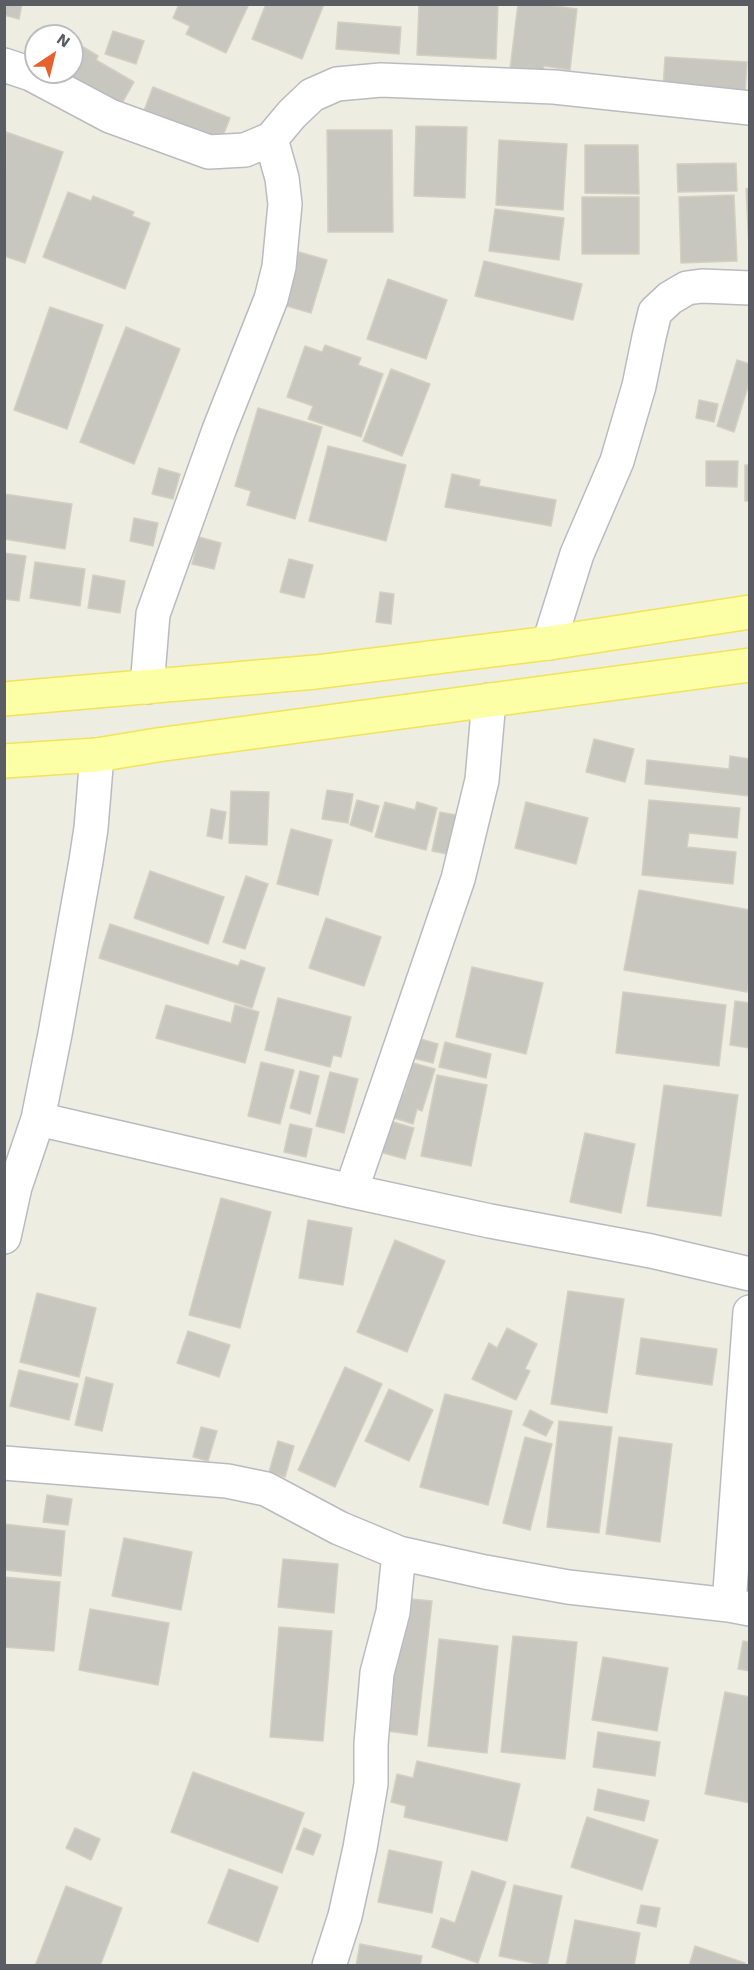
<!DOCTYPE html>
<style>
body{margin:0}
#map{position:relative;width:754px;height:1970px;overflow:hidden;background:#edede2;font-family:"Work Sans",sans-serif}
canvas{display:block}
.frame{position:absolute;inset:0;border:6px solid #5a5d63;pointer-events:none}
.north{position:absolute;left:24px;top:24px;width:60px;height:60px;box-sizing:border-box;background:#fff;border:2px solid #bdbec1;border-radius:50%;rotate:35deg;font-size:16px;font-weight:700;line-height:24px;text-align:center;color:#5a5d63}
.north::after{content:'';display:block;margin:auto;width:21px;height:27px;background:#e8602d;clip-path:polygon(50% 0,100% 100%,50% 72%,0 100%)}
</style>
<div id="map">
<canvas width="754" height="1970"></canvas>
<div class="frame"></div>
<div class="north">N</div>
</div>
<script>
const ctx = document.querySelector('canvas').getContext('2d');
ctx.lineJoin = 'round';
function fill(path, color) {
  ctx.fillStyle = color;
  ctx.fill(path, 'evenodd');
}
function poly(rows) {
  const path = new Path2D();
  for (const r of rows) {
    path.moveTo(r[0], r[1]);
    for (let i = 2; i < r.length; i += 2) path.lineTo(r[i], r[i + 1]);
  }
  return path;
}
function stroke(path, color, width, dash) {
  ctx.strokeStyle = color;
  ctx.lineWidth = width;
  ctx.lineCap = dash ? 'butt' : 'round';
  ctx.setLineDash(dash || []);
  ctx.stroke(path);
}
const building = poly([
 [4,4,22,4,19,19,4,15,4,4],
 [179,4,249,4,226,53,186,34,190,26,173,18,179,4],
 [266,4,324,4,302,59,252,39,266,4],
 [419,4,498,4,496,59,417,55,419,4],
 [518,4,541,4,577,9,570,70,544,66,543,73,510,69,518,4],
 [338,22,401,27,399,54,336,49,338,22],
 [113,31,144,41,136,64,105,54,113,31],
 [80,45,98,56,96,60,134,82,120,107,63,73,72,72,72,58,80,45],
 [665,57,747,62,745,93,663,88,665,57],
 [153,87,230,118,219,146,142,116,153,87],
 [416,126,467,127,465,198,414,196,416,126],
 [327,130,392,130,393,232,328,232,327,130],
 [6,132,63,152,25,263,4,256,6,132],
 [499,140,567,144,563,210,496,205,499,140],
 [585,145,638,145,639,194,585,193,585,145],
 [736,163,737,191,678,192,677,164,736,163],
 [750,188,750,246,749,246,746,189,750,188],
 [68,192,91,201,93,196,134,212,132,216,150,223,125,289,43,257,68,192],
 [734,195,737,261,681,263,679,197,734,195],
 [582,197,639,197,639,254,582,254,582,197],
 [495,209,564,218,559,260,489,251,495,209],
 [299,252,327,260,311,313,283,305,299,252],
 [484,261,582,284,573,320,475,296,484,261],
 [388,279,447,300,426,359,367,339,388,279],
 [50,307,103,325,67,429,14,410,50,307],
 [126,327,180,349,134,464,80,442,126,327],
 [325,345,361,358,358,365,383,374,361,437,308,419,313,406,287,397,305,346,322,352,325,345],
 [737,360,750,364,750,380,734,432,717,426,737,360],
 [391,369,430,384,402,456,363,441,391,369],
 [699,400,718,404,714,422,696,418,699,400],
 [258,408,322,427,295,519,247,505,251,491,235,486,258,408],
 [328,446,406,465,386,541,309,521,328,446],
 [706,461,738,461,737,487,706,486,706,461],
 [745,465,750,465,750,501,745,501,745,465],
 [159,468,180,474,173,499,152,494,159,468],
 [452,474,480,480,479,486,556,500,551,526,445,507,452,474],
 [4,494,72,504,65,549,4,539,4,494],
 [134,518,158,523,153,546,130,541,134,518],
 [199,537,221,543,214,569,192,564,199,537],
 [4,553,26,556,19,601,4,599,4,553],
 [289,559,313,565,304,598,280,592,289,559],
 [35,562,85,569,80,606,30,598,35,562],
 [93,575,125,581,120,613,88,608,93,575],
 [380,592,394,594,391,624,376,622,380,592],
 [594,739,634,749,625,782,586,772,594,739],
 [730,756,750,759,749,796,645,784,647,760,729,769,730,756],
 [327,790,353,794,348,823,322,819,327,790],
 [231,791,269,792,267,845,229,843,231,791],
 [357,800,379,806,372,832,350,825,357,800],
 [649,800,740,808,737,838,689,833,687,847,736,852,733,884,642,875,649,800],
 [385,802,415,810,417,802,437,808,426,850,375,837,385,802],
 [526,802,588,818,576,864,515,848,526,802],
 [211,809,226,812,222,839,207,836,211,809],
 [440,812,461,816,452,855,432,851,440,812],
 [291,829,332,840,318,895,277,884,291,829],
 [150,871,224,897,208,944,134,918,150,871],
 [246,876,268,884,245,949,223,942,246,876],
 [639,890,750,910,750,978,747,992,624,970,639,890],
 [326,918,381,937,364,986,309,968,326,918],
 [110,924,238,966,241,960,265,968,252,1008,99,958,110,924],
 [472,967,543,983,526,1054,456,1037,472,967],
 [623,992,726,1005,719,1066,616,1053,623,992],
 [278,998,351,1017,341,1057,333,1055,330,1067,265,1050,278,998],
 [735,1001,750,1003,750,1048,730,1045,735,1001],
 [166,1005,231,1023,235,1005,259,1012,245,1063,156,1038,166,1005],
 [414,1037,438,1044,433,1063,409,1057,414,1037],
 [445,1042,491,1054,486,1078,439,1067,445,1042],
 [261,1062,294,1070,280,1124,248,1116,261,1062],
 [413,1063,435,1069,422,1111,417,1109,413,1124,391,1117,398,1091,404,1093,413,1063],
 [300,1071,319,1076,310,1114,290,1108,300,1071],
 [330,1072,358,1079,344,1133,316,1126,330,1072],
 [437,1075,487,1085,471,1166,421,1156,437,1075],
 [664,1085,738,1095,721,1216,647,1206,664,1085],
 [390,1121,414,1128,405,1159,380,1152,390,1121],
 [290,1124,312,1129,306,1157,284,1152,290,1124],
 [585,1133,635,1144,621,1213,570,1202,585,1133],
 [221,1198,271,1212,240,1328,189,1315,221,1198],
 [308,1220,352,1228,343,1285,299,1278,308,1220],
 [395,1240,445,1261,407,1352,357,1332,395,1240],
 [568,1291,624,1299,607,1413,551,1404,568,1291],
 [37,1293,96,1308,79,1377,20,1362,37,1293],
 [507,1328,537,1344,525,1369,530,1371,516,1400,472,1379,489,1343,497,1348,507,1328],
 [188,1331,230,1345,219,1377,177,1363,188,1331],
 [641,1338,717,1349,712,1385,636,1374,641,1338],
 [345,1367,382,1384,335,1487,298,1470,345,1367],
 [19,1370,78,1384,69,1420,10,1406,19,1370],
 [86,1377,113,1384,102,1431,75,1425,86,1377],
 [389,1389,433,1410,409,1461,365,1441,389,1389],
 [445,1394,512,1411,488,1505,420,1487,445,1394],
 [530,1410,553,1422,546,1436,523,1425,530,1410],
 [559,1421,612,1427,599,1533,547,1527,559,1421],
 [201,1427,217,1431,208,1461,193,1457,201,1427],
 [525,1437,552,1444,530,1530,503,1523,525,1437],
 [619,1437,672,1444,660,1542,606,1534,619,1437],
 [278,1441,294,1446,285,1477,269,1472,278,1441],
 [47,1495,72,1499,68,1525,43,1522,47,1495],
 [4,1524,65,1531,61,1576,4,1570,4,1524],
 [124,1538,192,1552,181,1610,112,1596,124,1538],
 [283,1559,338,1564,334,1613,278,1607,283,1559],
 [4,1577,60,1582,54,1651,4,1647,4,1577],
 [401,1598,432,1601,417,1735,387,1731,401,1598],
 [90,1609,169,1623,158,1685,79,1670,90,1609],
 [279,1627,332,1631,323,1741,270,1737,279,1627],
 [513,1636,577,1642,565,1759,501,1752,513,1636],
 [439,1639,498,1646,487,1753,428,1746,439,1639],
 [743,1641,750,1642,750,1671,738,1669,743,1641],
 [603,1657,668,1668,657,1731,592,1720,603,1657],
 [725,1692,750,1697,750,1803,705,1794,725,1692],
 [598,1732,660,1742,655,1776,593,1767,598,1732],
 [417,1761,520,1784,507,1841,404,1817,406,1806,391,1802,397,1774,413,1778,417,1761],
 [193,1772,304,1813,282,1873,171,1832,193,1772],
 [598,1789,649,1801,644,1821,594,1810,598,1789],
 [587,1817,658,1840,642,1890,571,1867,587,1817],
 [75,1828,100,1839,91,1860,66,1848,75,1828],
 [304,1828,321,1835,313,1855,296,1849,304,1828],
 [389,1850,442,1862,432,1913,378,1902,389,1850],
 [229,1869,278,1887,258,1942,208,1923,229,1869],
 [472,1871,506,1882,478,1963,432,1947,441,1918,455,1923,472,1871],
 [514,1885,562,1896,547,1966,499,1956,514,1885],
 [66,1886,122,1908,100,1966,35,1966,66,1886],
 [641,1905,660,1908,656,1927,637,1923,641,1905],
 [575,1920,640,1933,634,1966,566,1966,575,1920],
 [360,1944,422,1956,420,1966,356,1966,360,1944],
 [695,1946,745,1963,745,1966,689,1966,695,1946]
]);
const minor = poly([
 [4,65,31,74,110,116,209,152,245,150,271,139,292,114,312,95,337,84,381,80,554,87,750,108],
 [549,643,577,554,617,461,639,386,649,337,655,312,670,298,687,288,702,286,750,288],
 [147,687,153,614,219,430,271,299,279,267,285,204,282,178,271,139],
 [38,1119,351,1191,490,1221,651,1251,750,1274],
 [351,1191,458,879,482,780,489,700],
 [4,1237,15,1187,38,1119,55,1034,86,861,91,828,97,755],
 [4,1463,227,1481,266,1489,339,1528,399,1553,485,1572,568,1587,729,1605,750,1609],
 [729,1605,750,1312],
 [329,1966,345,1916,360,1848,371,1784,371,1744,377,1673,393,1612,399,1553]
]);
const major = poly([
 [4,699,316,672,549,643,750,612],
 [4,761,97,755,157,745,750,665]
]);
fill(building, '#c8c7bf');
stroke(building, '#d2d0c0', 1.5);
stroke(minor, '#babbc1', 36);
stroke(major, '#f1e458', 36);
stroke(minor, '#fff', 33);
stroke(major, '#fcffa6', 33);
</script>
